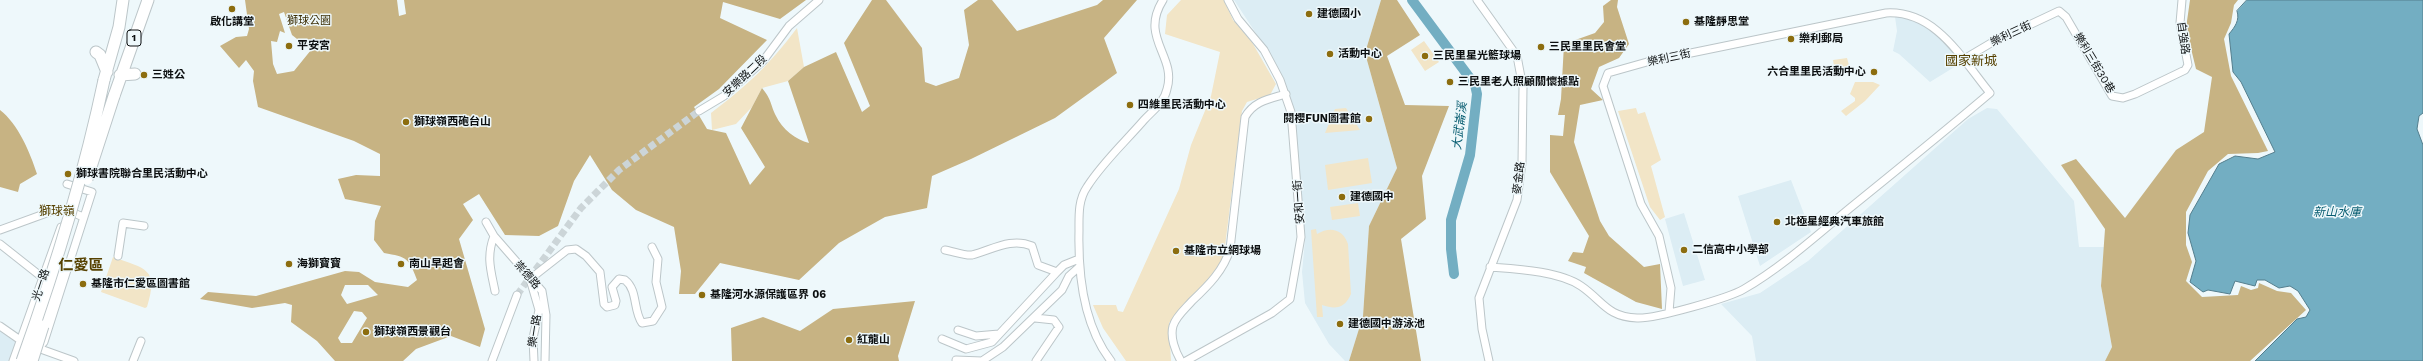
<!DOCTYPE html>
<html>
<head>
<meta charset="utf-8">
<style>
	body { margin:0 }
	canvas { display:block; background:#eef8fb }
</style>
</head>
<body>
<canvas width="2423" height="361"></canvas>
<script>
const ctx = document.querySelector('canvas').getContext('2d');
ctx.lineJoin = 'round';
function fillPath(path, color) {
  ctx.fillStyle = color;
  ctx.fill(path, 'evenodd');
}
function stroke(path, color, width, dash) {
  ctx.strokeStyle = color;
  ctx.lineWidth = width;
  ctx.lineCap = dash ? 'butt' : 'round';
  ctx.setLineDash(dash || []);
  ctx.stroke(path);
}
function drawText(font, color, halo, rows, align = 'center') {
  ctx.font = font + ' "Work Sans","Noto Sans TC",sans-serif';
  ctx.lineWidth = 3;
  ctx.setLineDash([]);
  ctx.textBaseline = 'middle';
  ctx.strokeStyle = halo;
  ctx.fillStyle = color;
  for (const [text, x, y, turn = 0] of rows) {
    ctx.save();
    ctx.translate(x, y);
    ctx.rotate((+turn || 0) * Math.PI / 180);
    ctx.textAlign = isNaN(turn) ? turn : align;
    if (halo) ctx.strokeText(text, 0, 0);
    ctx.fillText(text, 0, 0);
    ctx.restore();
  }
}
const built = new Path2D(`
	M 1234,0 L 1381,0 L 1365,53 L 1397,168 L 1369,226 L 1363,316 L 1349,361 L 1345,361 L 1329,344 L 1305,303 L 1302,272 L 1305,241 L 1296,130 L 1288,93 L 1265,47 Z
	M 1895,17 L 1916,20 L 1944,41 L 1957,54 L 1961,63 L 1930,82 L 1899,54 L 1893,51 L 1897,31 Z
	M 1987,108 L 1997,109 L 2074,201 L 2079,247 L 2104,247 L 2101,286 L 2112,347 L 2105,361 L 1756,361 L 1752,336 L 1721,304 L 1760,293 L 1808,261 L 1968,119 Z
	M 1791,180 L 1811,232 L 1760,266 L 1738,196 Z
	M 1684,213 L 1705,280 L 1683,286 L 1665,219 Z
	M 0,331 L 17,343 L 10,361 L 0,361 Z`);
const green = new Path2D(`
	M 1181,0 L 1224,0 L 1233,20 L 1249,37 L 1276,84 L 1270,95 L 1247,102 L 1242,111 L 1223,262 L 1169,323 L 1171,361 L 1126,361 L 1103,328 L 1093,305 L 1116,305 L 1118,311 L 1123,312 L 1179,189 L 1191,145 L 1211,96 L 1220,52 L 1165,34 L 1167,15 Z
	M 797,28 L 804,67 L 788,81 L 762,88 L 752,107 L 736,124 L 712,130 L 711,113 C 748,85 769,65 797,28 Z
	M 1424,41 L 1439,62 L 1425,71 L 1411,50 Z
	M 1847,58 L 1850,69 L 1835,72 L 1833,60 Z
	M 1855,82 L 1873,82 L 1880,85 L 1865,101 L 1846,116 L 1841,111 L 1855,101 L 1855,98 L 1850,94 Z
	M 1346,108 L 1360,130 L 1325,133 L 1335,109 Z
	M 1636,108 L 1638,114 L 1645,112 L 1661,160 L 1651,166 L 1665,217 L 1660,220 L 1650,207 L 1618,111 Z
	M 1368,158 L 1372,183 L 1328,190 L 1325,165 Z
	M 1358,203 L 1360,216 L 1332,220 L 1330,207 Z
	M 1316,229 L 1317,234 C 1330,226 1343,229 1348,244 L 1351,294 C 1345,308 1336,310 1322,305 L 1323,317 L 1317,317 L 1311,230 Z
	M 113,257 C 146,269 159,268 147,307 L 145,308 L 101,292 Z`);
const forest = new Path2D(`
	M 245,0 L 397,0 L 399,16 L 406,14 L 404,0 L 806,0 L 780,19 L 723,2 L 720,18 L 767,40 L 719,89 L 694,107 L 707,129 L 726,133 L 750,185 L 765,167 L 741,128 L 762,88 C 772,100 770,104 776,116 C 782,129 796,140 809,143 L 788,81 L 804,67 L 836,52 L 862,112 L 870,106 L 844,43 L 872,0 L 886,0 L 922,48 L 925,82 L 936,86 L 959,78 L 969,45 L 964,10 L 978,0 L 992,0 L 1017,31 L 1097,5 L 1103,0 L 1137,0 L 1104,38 L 1117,73 L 1055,118 L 971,159 L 932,176 L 927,208 L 885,217 L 839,243 L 799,280 L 720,263 L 695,294 L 679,294 L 681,271 L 674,227 L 636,210 L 612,190 L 590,155 L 574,181 L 558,226 L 539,236 L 505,235 L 479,194 L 463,204 L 473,220 L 459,239 L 485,329 L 480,347 L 451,336 L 416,349 L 403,361 L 335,361 L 317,341 L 291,322 L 292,305 L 285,303 L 252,308 L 200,299 L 208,292 L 256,296 L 345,271 L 359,272 L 375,282 L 408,287 L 417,280 C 409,258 407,257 384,253 L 374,240 L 375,221 L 381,206 L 345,199 L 338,179 L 356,175 L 380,176 L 380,154 L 354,141 L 258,107 L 253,81 L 254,71 L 246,60 L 239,68 L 220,46 L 236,37 L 247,36 L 249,29 ZM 284,12 L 292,35 L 311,50 L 294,71 L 277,74 L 273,64 L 271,41 L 277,42 L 280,31 L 285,33 L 279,14 ZM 345,285 L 368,285 L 378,295 L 347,304 L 341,295 ZM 354,311 L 362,312 L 367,318 L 352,343 L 341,343 L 338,338 Z
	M 1381,0 L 1397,0 L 1420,35 L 1387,56 L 1405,105 L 1449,106 L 1422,176 L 1426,219 L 1401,239 L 1421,361 L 1349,361 L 1363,316 L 1369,226 L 1397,168 L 1365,53 Z
	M 1611,0 L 1618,0 L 1617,7 L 1629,44 L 1619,58 L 1599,67 L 1591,89 L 1603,100 L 1580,105 L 1574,142 L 1600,221 L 1609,236 L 1644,267 L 1660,264 L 1662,309 L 1636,302 L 1584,273 L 1586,267 L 1568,261 L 1573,252 L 1583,253 L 1589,236 L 1550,172 L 1550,135 L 1563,136 L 1565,115 L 1558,115 L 1561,99 L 1564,44 L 1595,33 L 1604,22 L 1603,6 Z
	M 2190,0 L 2238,0 L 2234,5 L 2231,23 L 2224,39 L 2231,76 L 2268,151 L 2258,153 L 2228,154 L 2208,171 L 2186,212 L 2186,245 L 2192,262 L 2186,281 L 2202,297 L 2238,295 L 2241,286 L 2251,290 L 2258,288 L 2259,283 L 2277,291 L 2291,293 L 2306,310 L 2250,361 L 2105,361 L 2112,347 L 2101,286 L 2105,229 L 2061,165 L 2076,159 L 2125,218 L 2176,150 L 2204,132 L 2212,77 L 2196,69 L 2186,28 Z
	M 0,110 C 18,124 30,152 37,174 L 20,184 L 18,192 L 0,187 Z
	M 915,301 L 898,356 L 899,361 L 732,361 L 731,328 L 763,317 L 800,331 L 833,309 Z`);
const water = new Path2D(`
	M 2247,0 L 2423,0 L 2423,113 L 2419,116 L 2417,129 L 2423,145 L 2423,361 L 2255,361 L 2297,319 L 2306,317 L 2310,310 L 2298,291 L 2290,286 L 2279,288 L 2265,280 L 2257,280 L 2255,286 L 2235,281 L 2230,294 L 2208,290 L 2203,292 L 2190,282 L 2196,261 L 2188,233 L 2190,215 L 2219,164 L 2235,156 L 2258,159 L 2275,152 L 2241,82 L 2233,72 L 2229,34 C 2235,27 2240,20 2237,11 Z`);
const river = new Path2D(`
	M 1412,0 L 1475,85 L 1477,94 L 1470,155 L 1451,220 L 1451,249 L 1454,274`);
const minorTunnel = new Path2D(`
	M 517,295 L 581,208 L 619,170 L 699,111`);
const minor = new Path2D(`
	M 1477,0 L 1517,56 L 1523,88 L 1522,163 L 1517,200 L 1479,298 L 1482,329 L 1489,361
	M 1964,59 L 1991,43 L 2059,11 L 2066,17 L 2112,96 L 2123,98 L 2135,94 L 2185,70 L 2188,65 L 2180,23 L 2182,0
	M 699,111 L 724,96 L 763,61 L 789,26 L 819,0
	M 486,222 L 494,236 L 542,291 L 546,315 L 545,361
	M 0,230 L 55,210 L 67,210 L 83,217
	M 494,236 C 486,257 491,271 495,291
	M 0,244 L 43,278
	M 945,250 C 952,251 965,256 972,255 C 992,250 1011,237 1032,246 L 1038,265 L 1057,272
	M 118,256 L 123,223 L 144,226
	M 1490,267 C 1516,269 1559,271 1581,286 C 1603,301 1607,317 1637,318 C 1655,319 1729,298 1744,289 C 1782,267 1816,236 1850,208 C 1897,170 1944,132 1990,93 C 1962,59 1936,10 1886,13 L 1647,62 L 1608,73 L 1603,86 L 1641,204 L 1659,236 L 1671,288 L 1669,312
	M 1035,318 L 1054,320 L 1059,327 L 1036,361
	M 0,326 L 23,342
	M 958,330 L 976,336 L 999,334
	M 942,339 L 966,349 L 992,342 L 1057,272 L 1064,265 L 1079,259
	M 35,347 L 74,361
	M 38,349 L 44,342 L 92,192 L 67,184
	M 956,360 L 982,361 L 1003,347 L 1062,290 L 1069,276 L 1079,267
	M 13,361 L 61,227
	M 133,361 L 141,341
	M 492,361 L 517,295
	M 534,361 L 533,338 L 539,310 L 530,279 L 567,250 L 576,249 L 586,256 L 600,272 L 604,304 L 607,307 L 615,305 L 616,301 L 612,287 L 619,279 L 625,280 C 638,290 633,311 642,323 L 653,321 L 662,307 L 656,282 L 658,259 L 652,247
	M 1111,361 C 1084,326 1078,274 1079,231 C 1079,216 1078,200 1087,187 C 1102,163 1125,142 1144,120 C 1153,110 1164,103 1167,89 C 1177,56 1139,38 1163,0
	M 1181,361 C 1175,351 1170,337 1173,326 C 1176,316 1186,308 1192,301 C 1208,286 1224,270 1230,249 L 1245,117 C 1254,101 1269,99 1286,94
	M 1186,361 L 1272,313 L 1290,299 L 1301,237 L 1291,112 L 1280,80 L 1264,50 L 1238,19 L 1228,0`);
const highway = new Path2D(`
	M 96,52 L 100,55 L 107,72
	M 120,75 L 135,74
	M 104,80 L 119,27 L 123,0
	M 114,96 L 148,0
	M 43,326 L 59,271`);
const highwayBridge = new Path2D(`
	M 87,179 L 114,96
	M 22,361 C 55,269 84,175 104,80
	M 32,361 L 43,326`);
const markers = [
	[232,9,4,"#8c6d0f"],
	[1309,14,4,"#8c6d0f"],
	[1686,22,4,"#8c6d0f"],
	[1791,39,4,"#8c6d0f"],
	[289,46,4,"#8c6d0f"],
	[1541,47,4,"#8c6d0f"],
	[1330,54,4,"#8c6d0f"],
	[1425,56,4,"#8c6d0f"],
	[1874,72,4,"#8c6d0f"],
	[144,75,4,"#8c6d0f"],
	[1450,82,4,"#8c6d0f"],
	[1130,105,4,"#8c6d0f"],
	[1369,119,4,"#8c6d0f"],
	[406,122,4,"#8c6d0f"],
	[68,174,4,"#8c6d0f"],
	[1342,197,4,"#8c6d0f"],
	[1777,222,4,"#8c6d0f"],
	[1684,250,4,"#8c6d0f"],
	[1176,251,4,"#8c6d0f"],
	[289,264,4,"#8c6d0f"],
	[401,264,4,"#8c6d0f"],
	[83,284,4,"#8c6d0f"],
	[702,295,4,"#8c6d0f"],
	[1340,324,4,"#8c6d0f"],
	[366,332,4,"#8c6d0f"],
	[849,340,4,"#8c6d0f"]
];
const shields = [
	[134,38,14]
];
const shieldNames = [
	["1",134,38]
];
const poiNames = [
	["建德國小",1317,14],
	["啟化講堂",232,22,"center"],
	["基隆靜思堂",1694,22],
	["樂利郵局",1799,39],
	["平安宮",297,46],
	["三民里里民會堂",1549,47],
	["活動中心",1338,54],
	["三民里星光籃球場",1433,56],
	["六合里里民活動中心",1866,72,"right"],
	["三姓公",152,75],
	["三民里老人照顧關懷據點",1458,82],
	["四維里民活動中心",1138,105],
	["閱櫻FUN圖書館",1361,119,"right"],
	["獅球嶺西砲台山",414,122],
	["獅球書院聯合里民活動中心",76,174],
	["建德國中",1350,197],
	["北極星經典汽車旅館",1785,222],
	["二信高中小學部",1692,250],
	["基隆市立網球場",1184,251],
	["海獅寶寶",297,264],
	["南山早起會",409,264],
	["基隆市仁愛區圖書館",91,284],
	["基隆河水源保護區界 06",710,295],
	["建德國中游泳池",1348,324],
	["獅球嶺西景觀台",374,332],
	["紅龍山",857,340]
];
const parkNames = [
	["獅球公園",309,21]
];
const streetNames = [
	["樂利三街",2011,34,-25],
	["自強路",2183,38,82],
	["樂利三街",1669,58,-12],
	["樂利三街30巷",2094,63,59],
	["安樂路二段",745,76,-43],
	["麥金路",1519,178,-83],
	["安和一街",1299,202,-94],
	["崇德路",527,275,49],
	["光一路",41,285,-72],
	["樂一路",535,331,-81]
];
const waterNames = [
	["大武崙溪",1460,126,-83],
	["新山水庫",2337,212]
];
const neighbourhoodNames = [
	["獅球嶺",57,211]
];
const quarterNames = [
	["國家新城",1971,61]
];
const districtNames = [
	["仁愛區",81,266]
];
fillPath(built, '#dcedf4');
fillPath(green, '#f2e5c7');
fillPath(forest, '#c7b383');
fillPath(water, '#73aec2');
stroke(water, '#547e8d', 1);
stroke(river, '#73aec2', 10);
stroke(minorTunnel, '#ccd5d8', 7, [7, 3.5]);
stroke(minor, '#bcc6c9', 9);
stroke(highway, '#bcc6c9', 13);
stroke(minor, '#fff', 7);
stroke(highway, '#fff', 11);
stroke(highwayBridge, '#bcc6c9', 13, []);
stroke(highwayBridge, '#fff', 11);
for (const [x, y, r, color] of markers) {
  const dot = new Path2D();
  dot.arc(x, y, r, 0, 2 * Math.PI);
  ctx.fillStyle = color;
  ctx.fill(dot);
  stroke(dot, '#eef8fb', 1.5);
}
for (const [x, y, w] of shields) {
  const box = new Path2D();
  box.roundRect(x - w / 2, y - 8, w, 16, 3);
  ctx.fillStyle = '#eef8fb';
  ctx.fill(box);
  stroke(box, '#0c0f10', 1);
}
drawText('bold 10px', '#0c0f10', null, shieldNames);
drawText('bold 11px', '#0c0f10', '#eef8fb', poiNames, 'left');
drawText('11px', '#3d2f06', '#eef8fb', parkNames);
drawText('11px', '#0c0f10', '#eef8fb', streetNames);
drawText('italic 12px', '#085d71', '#eef8fb', waterNames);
drawText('12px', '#564100', '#eef8fb', neighbourhoodNames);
drawText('13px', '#564100', '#eef8fb', quarterNames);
drawText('bold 15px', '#564100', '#eef8fb', districtNames);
</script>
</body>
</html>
